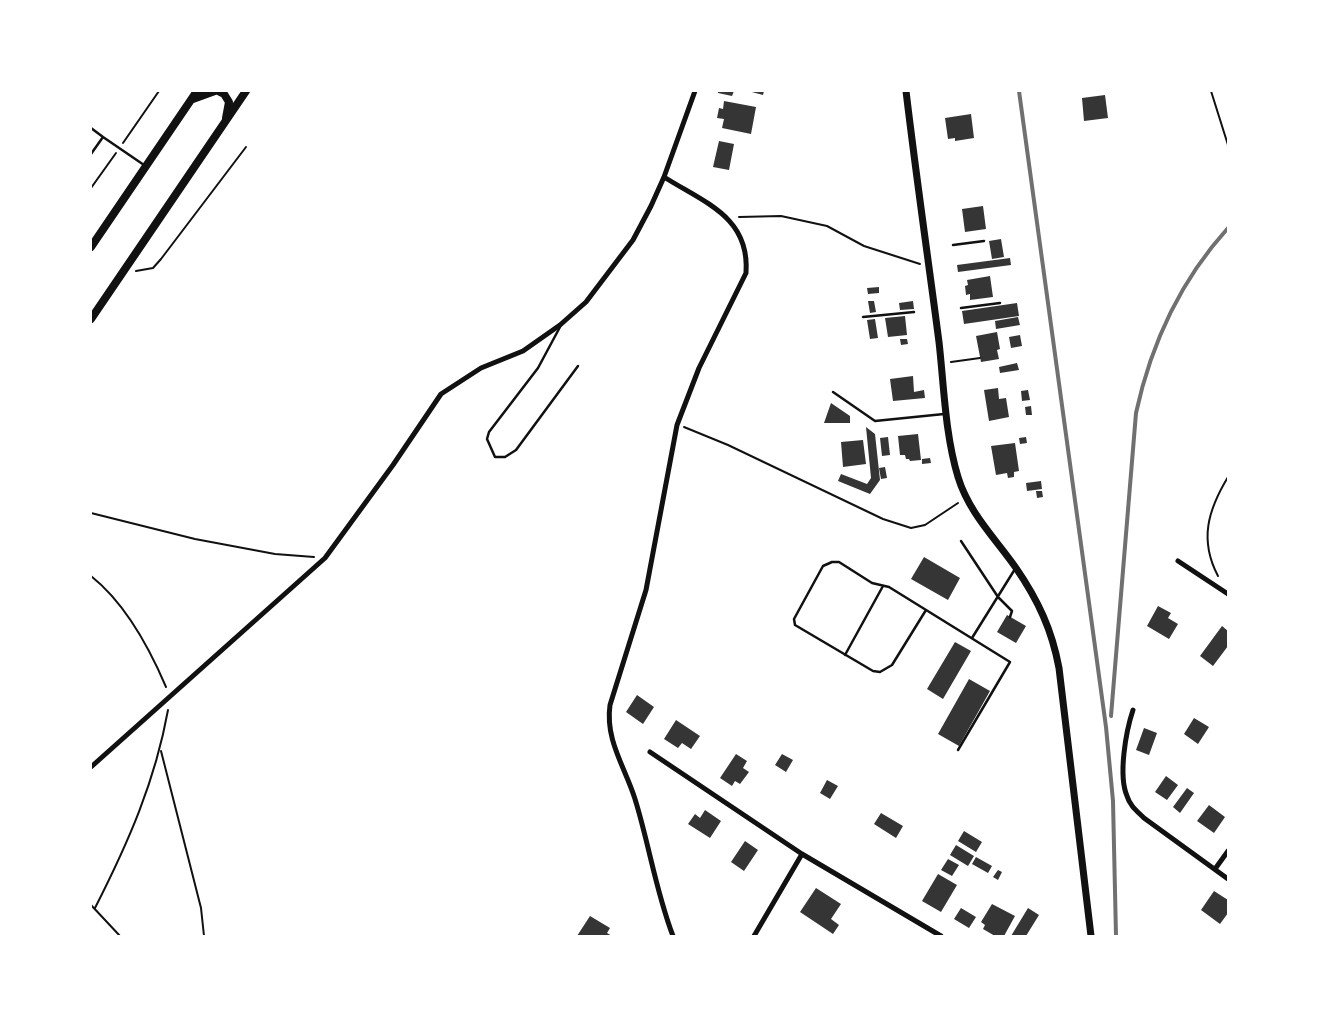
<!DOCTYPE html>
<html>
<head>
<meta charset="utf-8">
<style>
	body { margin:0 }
	#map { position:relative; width:1319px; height:1027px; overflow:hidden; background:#fff; font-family:"Nunito Sans",sans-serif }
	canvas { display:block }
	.frame { position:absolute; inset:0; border:92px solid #fff; pointer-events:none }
</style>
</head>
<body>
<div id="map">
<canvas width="1319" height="1027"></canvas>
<div class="frame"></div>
</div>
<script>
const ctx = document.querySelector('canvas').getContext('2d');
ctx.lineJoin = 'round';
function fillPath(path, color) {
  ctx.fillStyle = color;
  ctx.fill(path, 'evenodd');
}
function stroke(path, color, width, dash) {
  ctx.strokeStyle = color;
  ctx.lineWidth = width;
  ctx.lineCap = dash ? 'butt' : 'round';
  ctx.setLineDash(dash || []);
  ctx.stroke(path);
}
const building = new Path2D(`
	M 718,91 L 734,91 L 732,96 L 718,93 Z
	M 748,91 L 764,91 L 763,95 Z
	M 1105,95 L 1108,118 L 1084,121 L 1082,98 Z
	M 724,101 L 756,107 L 751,134 L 722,128 L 724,119 L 717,118 L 719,108 L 723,109 Z
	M 971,114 L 974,138 L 955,141 L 955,138 L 948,139 L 945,118 Z
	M 719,141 L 734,144 L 729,170 L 713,167 Z
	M 983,206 L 986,229 L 965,232 L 962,209 Z
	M 1001,239 L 1004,257 L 992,259 L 989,241 Z
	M 1010,258 L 1011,265 L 958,272 L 957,265 Z
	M 990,276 L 993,297 L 970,300 L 970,294 L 966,295 L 965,286 L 968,285 L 967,280 Z
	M 879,287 L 879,293 L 868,294 L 867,288 Z
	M 868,301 L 874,301 L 876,312 L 870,313 Z
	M 913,301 L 914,309 L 900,310 L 899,303 Z
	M 1017,303 L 1019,316 L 964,324 L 962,311 Z
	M 905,316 L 907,335 L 888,337 L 885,318 Z
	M 1018,317 L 1020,325 L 996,329 L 995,321 Z
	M 875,319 L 878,338 L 870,339 L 867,320 Z
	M 997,332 L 1000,349 L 997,350 L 999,359 L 981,362 L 976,336 Z
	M 1020,335 L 1022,346 L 1011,348 L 1009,337 Z
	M 900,339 L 907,339 L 908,344 L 901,345 Z
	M 1017,363 L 1019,370 L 1000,373 L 999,367 Z
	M 913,376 L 914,392 L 924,390 L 925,398 L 893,401 L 890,379 Z
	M 998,388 L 999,399 L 1006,398 L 1009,417 L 989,421 L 984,390 Z
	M 1028,390 L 1030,400 L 1022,401 L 1021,391 Z
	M 831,403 L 850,416 L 850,423 L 824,423 Z
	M 1031,406 L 1032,415 L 1026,415 L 1025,407 Z
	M 866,427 L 875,434 L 880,480 L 870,494 L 838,481 L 841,474 L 867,484 L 871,478 Z
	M 918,434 L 921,460 L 910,461 L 909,459 L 906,459 L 905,455 L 900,455 L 898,436 Z
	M 888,437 L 890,455 L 882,456 L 880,438 Z
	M 1026,437 L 1027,443 L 1020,444 L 1019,438 Z
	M 863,440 L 866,464 L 843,467 L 841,442 Z
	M 1015,443 L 1019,471 L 1014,472 L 1014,477 L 1008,478 L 1007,473 L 996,475 L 991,446 Z
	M 930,458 L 931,463 L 922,464 L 922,459 Z
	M 885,467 L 887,478 L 881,479 L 879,468 Z
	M 1041,481 L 1042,489 L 1027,491 L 1026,483 Z
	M 1036,491 L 1042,491 L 1043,497 L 1037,498 Z
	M 924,557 L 960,578 L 948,600 L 911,579 Z
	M 1158,606 L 1171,613 L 1168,618 L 1178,624 L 1169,639 L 1147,626 Z
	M 1007,615 L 1026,626 L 1016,643 L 997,632 Z
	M 1222,626 L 1228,631 L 1228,646 L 1213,666 L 1200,656 Z
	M 955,642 L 971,651 L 943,699 L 927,689 Z
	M 969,679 L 990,691 L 959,746 L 938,734 Z
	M 637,695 L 654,707 L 643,724 L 626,712 Z
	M 1194,718 L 1209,727 L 1198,744 L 1184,734 Z
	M 676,720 L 700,736 L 691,749 L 682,743 L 678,748 L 664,739 Z
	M 1144,728 L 1157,733 L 1149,755 L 1136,750 Z
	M 736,754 L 747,761 L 743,768 L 749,772 L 740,784 L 735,781 L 732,786 L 720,778 Z
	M 782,754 L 793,760 L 786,772 L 775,765 Z
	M 1166,776 L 1178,785 L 1167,800 L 1155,792 Z
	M 827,780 L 838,786 L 830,799 L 820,793 Z
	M 1187,788 L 1194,793 L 1180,813 L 1173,807 Z
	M 1209,805 L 1225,817 L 1214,833 L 1197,821 Z
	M 705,810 L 721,821 L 710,838 L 688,824 L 695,814 L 700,818 Z
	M 881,813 L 903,826 L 896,838 L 874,824 Z
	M 964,831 L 982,842 L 976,852 L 958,841 Z
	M 745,841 L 758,850 L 744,871 L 731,862 Z
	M 956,845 L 974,856 L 968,866 L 950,855 Z
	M 976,857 L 992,866 L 988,873 L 972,864 Z
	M 948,859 L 959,865 L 952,876 L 941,870 Z
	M 998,870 L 1002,872 L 998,880 L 993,877 Z
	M 938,874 L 957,885 L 941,912 L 922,901 Z
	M 816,888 L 841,904 L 831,919 L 839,925 L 833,934 L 800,912 Z
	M 1214,891 L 1228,900 L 1228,913 L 1220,924 L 1201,910 Z
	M 992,904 L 1015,916 L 1004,936 L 995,936 L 983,929 L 985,925 L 981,922 Z
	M 961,908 L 976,917 L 969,928 L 954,919 Z
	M 1028,908 L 1039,915 L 1026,936 L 1011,936 Z
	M 590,916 L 610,928 L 607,933 L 612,936 L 577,936 Z`);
const path = new Path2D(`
	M 1211,91 L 1228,145
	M 123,143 L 159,91
	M 91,188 L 116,153
	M 739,217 L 781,216 L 827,226 L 864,246 L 920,264
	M 136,271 L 153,268 L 161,259 L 246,147
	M 951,362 L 980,358
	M 684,427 L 728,445 L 883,519 L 911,528 L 925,525 L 958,503
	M 91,513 L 195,539 L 275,554 L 314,557
	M 91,576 C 125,603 149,647 166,687
	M 1218,576 C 1199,540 1208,510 1228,477
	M 161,751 L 201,908 L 204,936
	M 91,905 L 120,936
	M 95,908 C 128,843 155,782 168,710`);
const service = new Path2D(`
	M 91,128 L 103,137
	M 91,154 L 103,137 L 144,165
	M 953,245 L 984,241
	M 961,308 L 1000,303
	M 863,317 L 914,312
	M 560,327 L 538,368 L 489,432 L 487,439 L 495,457 L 505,457 L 516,450 L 578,366
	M 833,392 L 875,421 L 944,414
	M 961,541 L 998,597 L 1012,611 L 1010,617
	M 926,610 L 892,665 L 880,672 L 873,671 L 795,625 L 794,619 L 823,566 L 832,562 L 839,562 L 872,583 L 889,587 L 1010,662 L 958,750
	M 972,638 L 1015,569
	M 845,655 L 883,586`);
const minor = new Path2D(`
	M 664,177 C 705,203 750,217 746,273 L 699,368 L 677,425 L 646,590 L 610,705 C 605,740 625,767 635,799 C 649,844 656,892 673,936
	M 1178,561 L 1228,594
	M 1133,710 C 1126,731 1118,775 1127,796 C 1130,806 1137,811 1144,818 L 1228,879
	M 650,752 L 802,854 L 941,936
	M 91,767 L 325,558 L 393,465 L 441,394 L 481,368 L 523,351 L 560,325 L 586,302 L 633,240 L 651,206 L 664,177 L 695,91
	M 1215,869 L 1228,851
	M 754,936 L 802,854`);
const tertiary = new Path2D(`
	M 906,91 C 916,175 928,258 939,342 C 944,386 945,434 958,477 C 969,513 995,538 1016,568 C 1038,600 1052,630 1059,668 L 1091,936`);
const secondary = new Path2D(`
	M 218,91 L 224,94 L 229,102 L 226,118
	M 193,99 L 215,91
	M 91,247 L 197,91
	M 91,319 L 246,91`);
const rail = new Path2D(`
	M 1019,91 L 1106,727 L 1113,801 L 1116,936
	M 1111,716 L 1136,413 C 1151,344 1180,281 1228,228`);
fillPath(building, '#353535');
stroke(path, '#111', 2);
stroke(service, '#111', 2.5);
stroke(minor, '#111', 5);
stroke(tertiary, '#111', 7);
stroke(secondary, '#111', 8);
stroke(rail, '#707070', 4);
</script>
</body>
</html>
